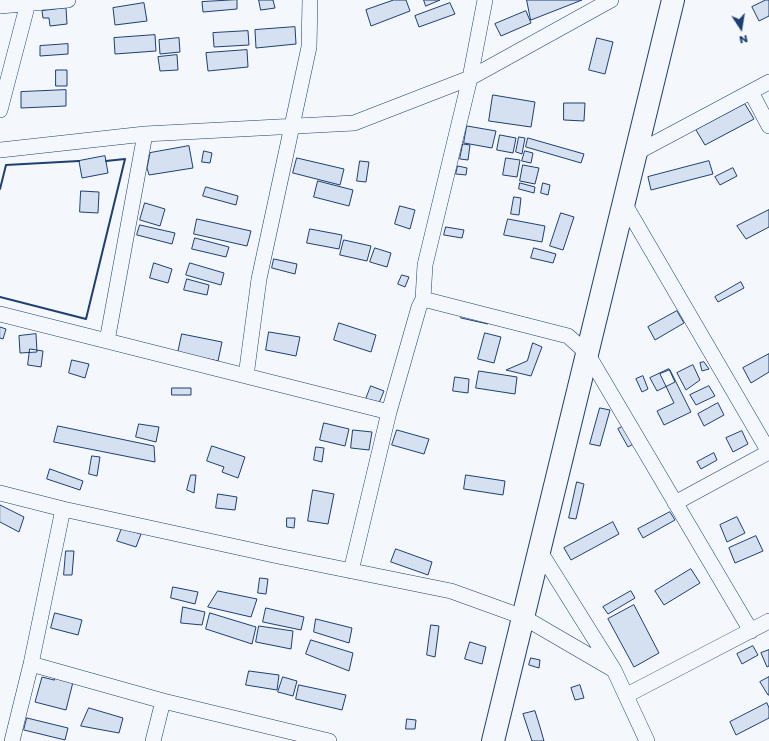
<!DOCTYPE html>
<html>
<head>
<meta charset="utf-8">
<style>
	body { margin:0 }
	#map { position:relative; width:769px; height:741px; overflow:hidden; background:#f4f7fb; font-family:Poppins,sans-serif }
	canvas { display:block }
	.north { position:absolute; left:721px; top:8px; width:40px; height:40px; -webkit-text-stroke:3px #f4f7fb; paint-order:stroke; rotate:168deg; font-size:11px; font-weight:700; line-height:16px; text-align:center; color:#1d3f73 }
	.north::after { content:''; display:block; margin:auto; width:14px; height:18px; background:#1d3f73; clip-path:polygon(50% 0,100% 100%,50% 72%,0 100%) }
</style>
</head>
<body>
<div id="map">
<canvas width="769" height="741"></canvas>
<div class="north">N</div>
</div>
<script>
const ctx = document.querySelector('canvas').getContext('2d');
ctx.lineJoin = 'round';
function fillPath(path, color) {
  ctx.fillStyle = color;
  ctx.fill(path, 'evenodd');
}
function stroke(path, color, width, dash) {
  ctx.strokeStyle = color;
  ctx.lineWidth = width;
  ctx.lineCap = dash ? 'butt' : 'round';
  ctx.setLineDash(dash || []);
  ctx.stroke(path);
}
const building = new Path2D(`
	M 237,0 L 237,9 L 203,12 L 202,2 Z
	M 259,0 L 273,0 L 275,8 L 261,10 Z
	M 394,0 L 406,0 L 410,11 L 371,26 L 366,10 Z
	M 424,0 L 440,0 L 426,6 Z
	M 527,0 L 582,0 L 531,20 Z
	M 766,0 L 769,0 L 769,16 L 759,21 L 752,7 Z
	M 144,3 L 147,21 L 115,25 L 113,8 Z
	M 450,3 L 455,14 L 419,27 L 415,16 Z
	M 66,8 L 67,24 L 50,26 L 49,18 L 43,18 L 42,11 Z
	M 526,11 L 531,23 L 501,36 L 495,24 Z
	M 295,27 L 296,44 L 256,48 L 255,30 Z
	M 248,31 L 249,45 L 214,47 L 213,33 Z
	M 155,35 L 156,51 L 115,54 L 114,38 Z
	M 179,38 L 180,52 L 160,54 L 159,40 Z
	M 597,38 L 613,42 L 605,74 L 589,70 Z
	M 68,44 L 68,54 L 40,56 L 40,46 Z
	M 247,50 L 248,67 L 208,71 L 206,53 Z
	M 177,55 L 178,70 L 160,71 L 158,57 Z
	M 56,70 L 67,70 L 67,86 L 56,86 Z
	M 66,90 L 66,106 L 21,108 L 21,92 Z
	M 493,95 L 535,102 L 531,127 L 489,121 Z
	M 564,103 L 585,103 L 584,121 L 564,120 Z
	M 745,104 L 754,119 L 705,145 L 696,130 Z
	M 467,126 L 496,131 L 492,148 L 464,143 Z
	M 500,135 L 516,138 L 513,153 L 497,150 Z
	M 519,137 L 525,138 L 522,154 L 516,152 Z
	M 528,138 L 584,154 L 581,163 L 526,147 Z
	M 463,144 L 470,145 L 468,160 L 460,159 Z
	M 189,146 L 193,168 L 149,175 L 147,168 L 150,153 Z
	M 204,151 L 212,153 L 210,163 L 202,162 Z
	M 525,151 L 533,153 L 531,163 L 522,161 Z
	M 105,156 L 108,173 L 82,178 L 79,161 Z
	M 297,158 L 344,169 L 340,185 L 293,173 Z
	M 506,158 L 520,160 L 517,177 L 503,175 Z
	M 360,161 L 369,162 L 366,182 L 357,181 Z
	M 709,161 L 713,174 L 651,190 L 648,177 Z
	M 523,165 L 539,168 L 535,184 L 520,181 Z
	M 458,166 L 467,168 L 466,175 L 456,174 Z
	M 733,168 L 737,176 L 720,185 L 715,177 Z
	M 318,181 L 353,190 L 349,206 L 314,197 Z
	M 520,183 L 535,187 L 534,193 L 519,189 Z
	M 543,183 L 550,185 L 548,195 L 541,193 Z
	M 206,187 L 238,196 L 236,205 L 203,196 Z
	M 81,191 L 99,192 L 98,213 L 80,212 Z
	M 514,197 L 521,198 L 519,215 L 511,214 Z
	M 145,203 L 165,209 L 160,226 L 140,220 Z
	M 400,206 L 415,210 L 410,229 L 395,224 Z
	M 769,210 L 769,227 L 746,239 L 737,226 Z
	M 561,213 L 574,217 L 563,250 L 550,246 Z
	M 197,219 L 251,231 L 247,246 L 194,234 Z
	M 508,219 L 545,226 L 542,242 L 504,235 Z
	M 140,225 L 175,233 L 172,244 L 137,235 Z
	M 446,227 L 464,230 L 462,238 L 444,235 Z
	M 310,229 L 342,235 L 339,249 L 307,243 Z
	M 195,238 L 229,247 L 226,257 L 192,249 Z
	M 344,240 L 371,246 L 367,261 L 340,255 Z
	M 375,248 L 391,253 L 387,267 L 370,262 Z
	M 534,248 L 556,254 L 553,263 L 531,258 Z
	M 274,259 L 297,264 L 295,274 L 272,268 Z
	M 154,263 L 172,269 L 168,283 L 150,278 Z
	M 190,263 L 224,273 L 221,285 L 186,275 Z
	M 402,275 L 409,277 L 405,287 L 398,284 Z
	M 187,279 L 209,285 L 207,295 L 184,290 Z
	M 741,282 L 744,288 L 718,302 L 715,297 Z
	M 463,311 L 490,318 L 488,324 L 461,318 Z
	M 677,311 L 684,323 L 655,340 L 648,327 Z
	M 339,323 L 376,335 L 371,352 L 334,340 Z
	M 0,327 L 6,329 L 3,339 L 0,338 Z
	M 269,332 L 300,337 L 296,356 L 266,350 Z
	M 485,333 L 501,337 L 494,363 L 478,359 Z
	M 36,334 L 37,352 L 20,353 L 19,336 Z
	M 182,334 L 222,342 L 218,361 L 178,353 Z
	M 533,343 L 542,347 L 531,376 L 506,370 L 527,361 Z
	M 30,349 L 43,351 L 41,367 L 28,365 Z
	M 769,354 L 769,372 L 751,383 L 743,368 Z
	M 72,360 L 89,364 L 85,378 L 69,373 Z
	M 704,362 L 709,369 L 702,371 L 700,363 Z
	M 693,365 L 700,380 L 686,390 L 677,373 Z
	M 669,369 L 675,382 L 657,391 L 650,378 Z
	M 670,370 L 691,412 L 664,425 L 657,411 L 674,403 L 660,374 Z
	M 479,371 L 517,377 L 515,394 L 476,388 Z
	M 643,376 L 648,389 L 642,392 L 636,379 Z
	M 455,377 L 469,379 L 468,393 L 453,391 Z
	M 371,386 L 384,391 L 379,403 L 366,399 Z
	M 709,386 L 715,396 L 696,405 L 690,395 Z
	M 172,388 L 191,388 L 191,395 L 172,395 Z
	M 718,403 L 724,415 L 704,426 L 698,414 Z
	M 600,408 L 610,410 L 600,446 L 590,444 Z
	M 324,423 L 349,429 L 345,446 L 320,440 Z
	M 139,424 L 159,427 L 156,442 L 136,437 Z
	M 626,425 L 635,443 L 628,447 L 618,429 Z
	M 58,426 L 154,446 L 155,462 L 54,442 Z
	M 353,430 L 372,432 L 369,450 L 351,448 Z
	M 397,430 L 429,439 L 424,454 L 392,445 Z
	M 742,431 L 748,444 L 733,452 L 726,438 Z
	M 212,446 L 245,457 L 238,478 L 222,472 L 224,467 L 207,461 Z
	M 316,447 L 324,448 L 322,462 L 314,460 Z
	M 714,453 L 717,460 L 701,469 L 697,462 Z
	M 92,456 L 100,457 L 97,476 L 89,474 Z
	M 50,469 L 83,481 L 80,490 L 47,479 Z
	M 191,475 L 196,475 L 194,493 L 187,490 Z
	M 466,475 L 505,481 L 503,495 L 464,489 Z
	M 577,482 L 584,484 L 576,519 L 569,518 Z
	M 313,490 L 334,494 L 328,524 L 308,521 Z
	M 218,494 L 237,497 L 235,510 L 216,508 Z
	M 0,505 L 24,517 L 19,532 L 0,522 Z
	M 670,512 L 675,520 L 643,538 L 638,529 Z
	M 737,517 L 745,533 L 727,542 L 720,525 Z
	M 287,518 L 295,518 L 294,528 L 287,527 Z
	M 613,522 L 619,534 L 571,560 L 564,548 Z
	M 122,528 L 141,534 L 136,547 L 117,541 Z
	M 756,536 L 763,551 L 735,563 L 729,548 Z
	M 396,549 L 432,562 L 428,575 L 391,562 Z
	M 66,551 L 74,551 L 72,575 L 64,575 Z
	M 691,569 L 700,583 L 664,605 L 655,591 Z
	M 260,578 L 268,579 L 266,594 L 258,593 Z
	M 173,587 L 198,592 L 195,604 L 171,598 Z
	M 218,591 L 257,599 L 251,617 L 208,607 Z
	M 631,591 L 635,598 L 608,614 L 603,607 Z
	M 634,605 L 659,653 L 634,667 L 608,619 Z
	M 183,607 L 205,612 L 202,625 L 181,623 Z
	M 266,608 L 304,617 L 301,630 L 263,622 Z
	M 55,613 L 82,620 L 78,635 L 51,628 Z
	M 210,613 L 256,627 L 252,644 L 206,629 Z
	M 316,619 L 352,628 L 349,643 L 314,632 Z
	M 431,625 L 439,626 L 435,657 L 427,655 Z
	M 259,626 L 293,631 L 291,649 L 256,642 Z
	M 311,640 L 353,653 L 349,671 L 306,654 Z
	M 470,642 L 486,647 L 482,664 L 465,659 Z
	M 753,646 L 758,655 L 742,664 L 737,654 Z
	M 769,650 L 769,666 L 767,667 L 761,653 Z
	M 531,658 L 540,660 L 539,668 L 529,665 Z
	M 249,671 L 279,675 L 277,690 L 246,685 Z
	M 56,673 L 74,678 L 66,710 L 35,702 L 42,677 L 54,680 Z
	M 283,677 L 297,681 L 293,696 L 278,692 Z
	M 769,677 L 769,695 L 768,695 L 760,682 Z
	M 299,685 L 346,695 L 342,710 L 296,699 Z
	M 580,685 L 584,698 L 575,700 L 571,688 Z
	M 767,703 L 769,708 L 769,718 L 736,735 L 730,722 Z
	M 89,708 L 123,718 L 119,733 L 81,726 Z
	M 535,711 L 540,727 L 544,741 L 532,741 L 523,714 Z
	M 27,718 L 68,728 L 65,740 L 24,730 Z
	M 407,719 L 416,720 L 415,729 L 406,729 Z`);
const street = new Path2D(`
	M 0,6 L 68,0
	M 751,92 L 769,126
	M 0,110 L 28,3
	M 0,150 L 145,134 L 354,123 L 470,78 L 611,0
	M 636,153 L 769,82
	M 624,203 L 769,452
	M 423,299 L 568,336 L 587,353 L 751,631
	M 0,314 L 389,412
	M 107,341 L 145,134
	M 246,376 L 259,279 L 309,47 L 310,0
	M 0,493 L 63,509 L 278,556 L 451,591 L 523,617 L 614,670
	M 675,503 L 769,452
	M 539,550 L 614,670 L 647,741
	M 351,571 L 389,412 L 419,307 L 423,299 L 425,265 L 470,78 L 485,0
	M 31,664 L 163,701 L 329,741
	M 627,695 L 769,621
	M 12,741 L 31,664 L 63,509
	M 153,741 L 163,701`);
const secondary = new Path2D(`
	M 493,741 L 673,0`);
const wall = new Path2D(`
	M 0,189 L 6,165 L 79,161
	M 0,297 L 86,319 L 125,159 L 106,161`);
fillPath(building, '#d5e0f0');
stroke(building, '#1d3f73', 1);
stroke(street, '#1d3f73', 16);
stroke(secondary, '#1d3f73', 24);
stroke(street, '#f4f7fb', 15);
stroke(secondary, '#f4f7fb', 22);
stroke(wall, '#1d3f73', 2);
</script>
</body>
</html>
